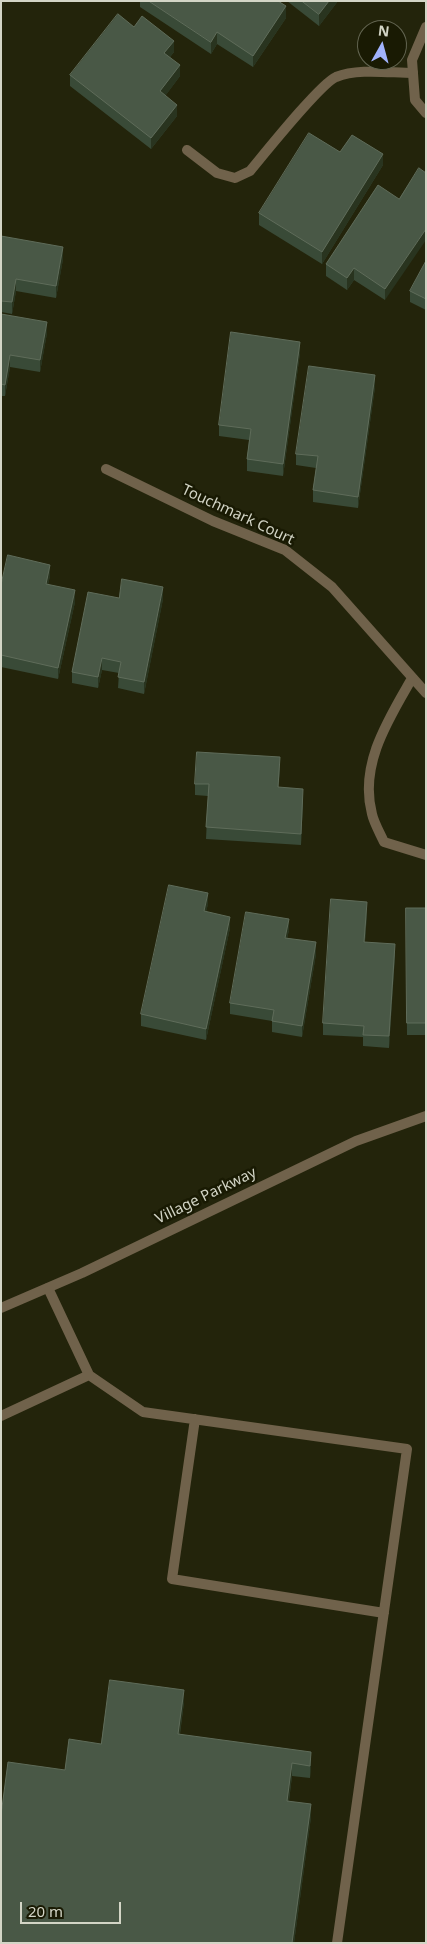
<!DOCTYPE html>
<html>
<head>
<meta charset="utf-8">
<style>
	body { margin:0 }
	#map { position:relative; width:427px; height:1944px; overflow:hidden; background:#23240b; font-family:"Noto Sans",sans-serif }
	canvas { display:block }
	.frame { position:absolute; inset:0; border:2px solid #d3d5c6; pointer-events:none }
	.north { position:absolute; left:357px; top:20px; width:50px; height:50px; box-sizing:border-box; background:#191a03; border:1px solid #636551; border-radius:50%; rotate:7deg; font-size:14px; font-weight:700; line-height:20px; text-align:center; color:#d3d5c6 }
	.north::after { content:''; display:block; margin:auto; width:18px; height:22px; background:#a1b3fd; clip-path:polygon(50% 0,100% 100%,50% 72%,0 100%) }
	.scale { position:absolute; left:20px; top:1902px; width:101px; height:22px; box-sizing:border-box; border:2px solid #d3d5c6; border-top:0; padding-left:6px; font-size:15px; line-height:18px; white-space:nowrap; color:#d3d5c6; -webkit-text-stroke:4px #191a03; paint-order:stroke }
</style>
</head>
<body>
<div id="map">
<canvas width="427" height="1944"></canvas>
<div class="frame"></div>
<div class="north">N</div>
<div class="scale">20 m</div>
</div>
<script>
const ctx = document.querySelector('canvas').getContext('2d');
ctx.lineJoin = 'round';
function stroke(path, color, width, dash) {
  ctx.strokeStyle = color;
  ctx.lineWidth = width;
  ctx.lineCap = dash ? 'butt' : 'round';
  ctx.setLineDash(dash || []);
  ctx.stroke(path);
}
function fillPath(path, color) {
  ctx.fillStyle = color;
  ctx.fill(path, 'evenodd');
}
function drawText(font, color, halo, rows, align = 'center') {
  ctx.font = font + ' "Noto Sans",sans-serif';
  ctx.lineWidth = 5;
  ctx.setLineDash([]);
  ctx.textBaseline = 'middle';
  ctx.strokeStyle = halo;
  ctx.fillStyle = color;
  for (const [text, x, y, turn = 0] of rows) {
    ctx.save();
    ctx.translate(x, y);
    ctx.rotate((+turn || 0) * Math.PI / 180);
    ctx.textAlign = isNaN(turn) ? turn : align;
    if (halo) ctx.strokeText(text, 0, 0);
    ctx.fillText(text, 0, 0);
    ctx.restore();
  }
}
const lane = new Path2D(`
	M 187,150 L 217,173 L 235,178 L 250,171 C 265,153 320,84 336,77 C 358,68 390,73 413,73
	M 89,1375 L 143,1412 L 407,1449 L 337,1943
	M 1,1416 L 89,1375 L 48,1288
	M 195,1419 L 172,1579 L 384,1613`);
const street = new Path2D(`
	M 426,27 L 412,60 L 415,100 L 426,113
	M 106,469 L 213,521 L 285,550 L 332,587 L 426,693
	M 411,680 C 388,720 359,765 372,814 C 374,823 380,833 384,842 L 426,855
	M 1,1308 L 82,1273 L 356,1141 L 426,1116`);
const wall = new Path2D(`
	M 140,1 L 278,1 L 286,18 L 253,67 L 217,44 L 211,54 L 140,7 Z
	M 287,1 L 338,1 L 319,26 Z
	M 134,27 L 174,52 L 170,57 L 180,76 L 165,96 L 177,116 L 151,149 L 70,86 L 70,75 Z
	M 340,152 L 383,165 L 322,264 L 259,225 L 259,213 Z
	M 399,199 L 385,300 L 354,280 L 347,290 L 326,276 L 326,264 Z
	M 1,236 L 63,259 L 56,298 L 16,291 L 12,314 L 1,312 Z
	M 426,261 L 426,310 L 410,302 L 410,291 Z
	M 1,314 L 47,333 L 40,372 L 10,367 L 5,396 L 1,396 Z
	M 300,353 L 283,476 L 247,471 L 247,459 L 249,440 L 219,436 L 219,425 Z
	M 375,387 L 358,508 L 313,502 L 313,490 L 316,468 L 296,465 L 296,454 Z
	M 50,576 L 48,584 L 75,602 L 58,679 L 1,667 L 1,585 Z
	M 119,598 L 163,599 L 144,694 L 118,688 L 119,673 L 102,670 L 98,688 L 72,683 L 72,672 Z
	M 280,769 L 278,787 L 303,800 L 301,845 L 206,839 L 208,796 L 195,795 L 195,784 Z
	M 208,904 L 206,911 L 230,928 L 206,1040 L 141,1026 L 141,1014 Z
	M 406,908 L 426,908 L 426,1035 L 407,1035 Z
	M 367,913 L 365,942 L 395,955 L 389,1048 L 363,1046 L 363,1037 L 323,1035 L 323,1023 Z
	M 289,930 L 287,938 L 316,954 L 302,1037 L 272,1032 L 272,1021 L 230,1014 L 230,1003 Z
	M 184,1702 L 180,1734 L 311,1765 L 310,1778 L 292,1776 L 289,1801 L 311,1817 L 294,1943 L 1,1943 L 65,1770 L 101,1744 Z`);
const shadedWall = new Path2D(`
	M 329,1 L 338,1 L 319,26 L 319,14 Z
	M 286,6 L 286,18 L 253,67 L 253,56 Z
	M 217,32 L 217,44 L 211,54 L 211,42 Z
	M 174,41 L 174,52 L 164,64 L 164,53 Z
	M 180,65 L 180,76 L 160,103 L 160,91 Z
	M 177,105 L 177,116 L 151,149 L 151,138 Z
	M 383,154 L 383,165 L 322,264 L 322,252 Z
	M 426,229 L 426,240 L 385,300 L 385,289 Z
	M 63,247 L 63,259 L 56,298 L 56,286 Z
	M 354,268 L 354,280 L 347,290 L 347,278 Z
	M 16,279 L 16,291 L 12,314 L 12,302 Z
	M 47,322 L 47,333 L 40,372 L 40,360 Z
	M 300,342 L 300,353 L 283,476 L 283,464 Z
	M 10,355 L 10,367 L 5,396 L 5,385 Z
	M 375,375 L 375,387 L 358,508 L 358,497 Z
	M 50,565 L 50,576 L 46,595 L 46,584 Z
	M 163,587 L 163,599 L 144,694 L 144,682 Z
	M 75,590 L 75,602 L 58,679 L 58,668 Z
	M 102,658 L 102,670 L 98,688 L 98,677 Z
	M 280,757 L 280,769 L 278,798 L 278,787 Z
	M 303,789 L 303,800 L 301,845 L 301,834 Z
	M 208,893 L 208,904 L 204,922 L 204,911 Z
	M 367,902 L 367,913 L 364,953 L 364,942 Z
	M 230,917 L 230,928 L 206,1040 L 206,1029 Z
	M 289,919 L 289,930 L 285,949 L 285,938 Z
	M 316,942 L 316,954 L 302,1037 L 302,1026 Z
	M 395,944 L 395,955 L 389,1048 L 389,1036 Z
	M 184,1690 L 184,1702 L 178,1746 L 178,1734 Z
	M 311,1752 L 311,1765 L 310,1778 L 310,1766 Z
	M 292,1763 L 292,1776 L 287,1814 L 287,1801 Z
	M 311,1804 L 311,1817 L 294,1943 L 292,1943 Z`);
const building = new Path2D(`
	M 149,1 L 278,1 L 286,6 L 253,56 L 217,32 L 211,42 Z
	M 302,1 L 329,1 L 319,14 Z
	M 118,14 L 134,27 L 142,16 L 174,41 L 164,53 L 180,65 L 160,91 L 177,105 L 151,138 L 70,75 Z
	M 309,133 L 340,152 L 352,135 L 383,154 L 322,252 L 259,213 Z
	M 419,168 L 426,173 L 426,229 L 385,289 L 354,268 L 347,278 L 326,264 L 378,185 L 399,199 Z
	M 1,236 L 63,247 L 56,286 L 16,279 L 12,302 L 1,301 Z
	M 426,261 L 426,299 L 410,291 Z
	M 1,314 L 47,322 L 40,360 L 10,355 L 5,385 L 1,384 Z
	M 231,332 L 300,342 L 283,464 L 247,459 L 251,429 L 219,425 Z
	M 309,366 L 375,375 L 358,497 L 313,490 L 318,456 L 296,454 Z
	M 8,555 L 50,565 L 46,584 L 75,590 L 58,668 L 1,655 L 1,585 Z
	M 122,579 L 163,587 L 144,682 L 118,677 L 121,662 L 102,658 L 98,677 L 72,672 L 88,592 L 119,598 Z
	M 197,752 L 280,757 L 278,787 L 303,789 L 301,834 L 206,827 L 209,784 L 195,784 Z
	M 169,885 L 208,893 L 204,911 L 230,917 L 206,1029 L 141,1014 Z
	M 331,899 L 367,902 L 364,942 L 395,944 L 389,1036 L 363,1035 L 364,1026 L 323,1023 Z
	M 406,908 L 426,908 L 426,1023 L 407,1023 Z
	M 246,912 L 289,919 L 285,938 L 316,942 L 302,1026 L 272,1021 L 274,1010 L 230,1003 Z
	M 110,1680 L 184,1690 L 178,1734 L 311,1752 L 310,1766 L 292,1763 L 287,1801 L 311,1804 L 292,1943 L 1,1943 L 1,1815 L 8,1762 L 65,1770 L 69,1739 L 101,1744 Z`);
const streetNames = [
	["Touchmark Court",238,515,25],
	["Village Parkway",206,1196,-26]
];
stroke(lane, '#70624b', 10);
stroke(street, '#70624b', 10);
fillPath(wall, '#394a37');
fillPath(shadedWall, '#29341f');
fillPath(building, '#495846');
stroke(building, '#5f6c5a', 1);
drawText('15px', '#d3d5c6', '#191a03', streetNames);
</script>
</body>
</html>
